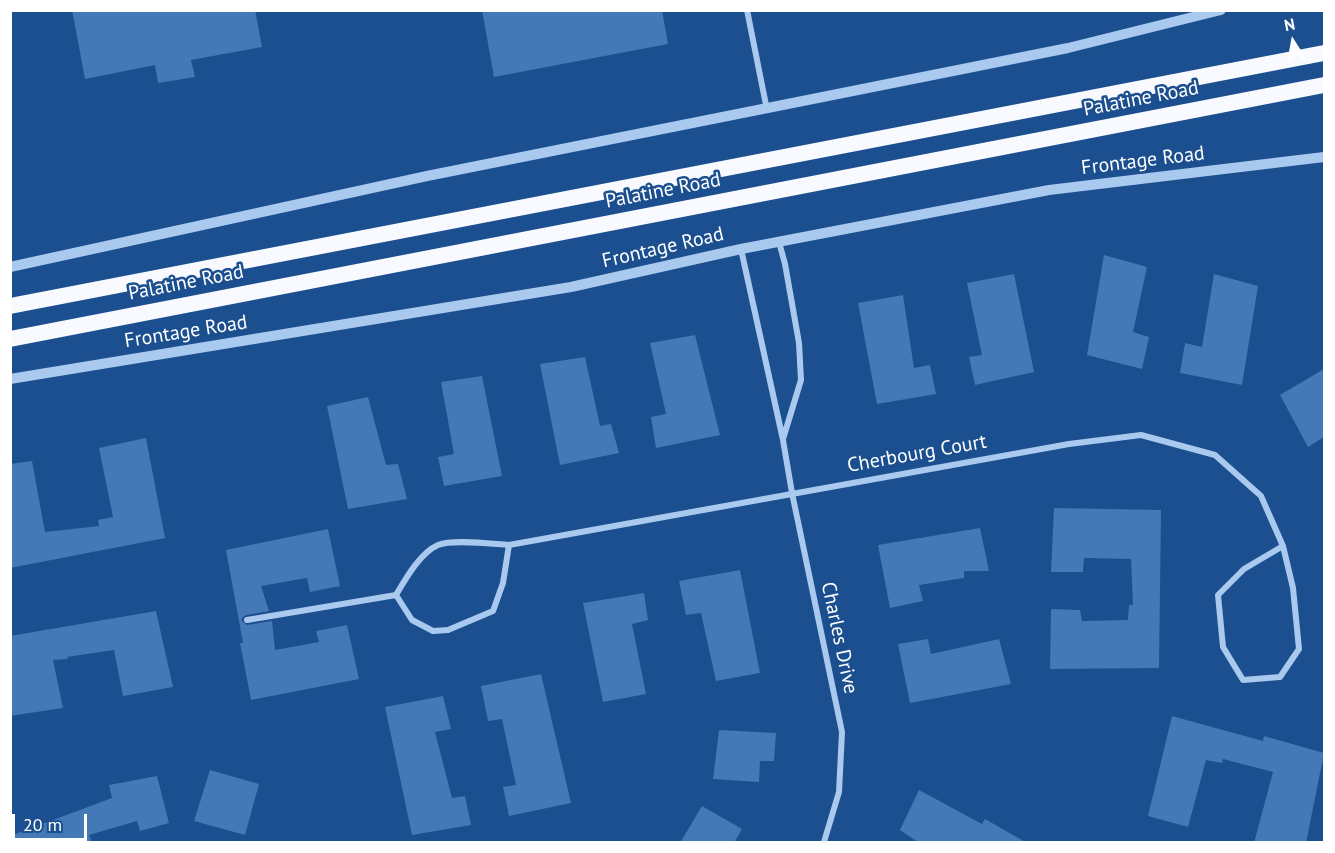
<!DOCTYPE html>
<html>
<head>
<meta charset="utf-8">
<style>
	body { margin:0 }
	#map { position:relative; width:1335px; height:853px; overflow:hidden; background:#1b4f8f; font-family:"PT Sans",sans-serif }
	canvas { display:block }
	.frame { position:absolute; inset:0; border:12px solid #fff; pointer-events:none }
	.north { position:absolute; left:1263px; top:12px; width:60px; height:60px; -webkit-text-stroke:4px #1b4f8f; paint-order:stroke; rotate:349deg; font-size:16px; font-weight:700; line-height:24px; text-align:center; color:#fff }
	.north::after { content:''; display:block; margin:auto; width:21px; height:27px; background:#fff; clip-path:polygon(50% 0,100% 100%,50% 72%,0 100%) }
	.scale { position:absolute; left:12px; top:814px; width:75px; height:27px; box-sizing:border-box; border:3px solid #fff; border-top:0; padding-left:8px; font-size:18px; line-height:21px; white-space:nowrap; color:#fff; -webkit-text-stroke:4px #1b4f8f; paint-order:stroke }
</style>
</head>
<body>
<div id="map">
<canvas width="1335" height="853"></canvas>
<div class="frame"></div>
<div class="north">N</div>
<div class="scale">20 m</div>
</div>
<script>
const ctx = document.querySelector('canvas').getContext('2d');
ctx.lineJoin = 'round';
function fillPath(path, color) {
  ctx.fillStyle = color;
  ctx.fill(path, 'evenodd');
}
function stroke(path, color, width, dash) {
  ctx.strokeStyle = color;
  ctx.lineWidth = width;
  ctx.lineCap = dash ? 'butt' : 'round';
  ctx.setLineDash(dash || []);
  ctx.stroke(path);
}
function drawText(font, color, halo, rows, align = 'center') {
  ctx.font = font + ' "PT Sans",sans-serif';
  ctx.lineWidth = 5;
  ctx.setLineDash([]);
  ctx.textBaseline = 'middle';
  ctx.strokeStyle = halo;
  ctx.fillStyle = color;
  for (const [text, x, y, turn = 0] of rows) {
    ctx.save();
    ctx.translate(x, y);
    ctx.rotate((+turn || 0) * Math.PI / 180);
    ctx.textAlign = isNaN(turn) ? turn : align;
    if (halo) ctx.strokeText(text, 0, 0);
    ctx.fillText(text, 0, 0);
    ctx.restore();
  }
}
const building = new Path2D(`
	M 72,10 L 255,10 L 262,47 L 191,60 L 195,77 L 158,83 L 155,65 L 85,79 Z
	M 482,10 L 662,10 L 668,44 L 494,77 Z
	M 1104,255 L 1147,267 L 1133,332 L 1149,337 L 1142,369 L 1087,355 Z
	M 1014,274 L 1034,372 L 975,385 L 969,357 L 982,355 L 967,283 Z
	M 1214,274 L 1258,286 L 1242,385 L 1180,373 L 1185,343 L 1202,347 Z
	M 903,295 L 914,368 L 930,365 L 936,394 L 877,404 L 858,303 Z
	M 695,335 L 720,435 L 656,448 L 651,417 L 666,414 L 650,343 Z
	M 585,357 L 600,426 L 611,424 L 619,453 L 560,465 L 540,364 Z
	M 1324,369 L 1324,437 L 1308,447 L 1280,395 Z
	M 482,376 L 502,476 L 444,486 L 438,457 L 454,454 L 441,382 Z
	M 368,397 L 386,465 L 398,464 L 407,499 L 348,509 L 327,406 Z
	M 146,438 L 165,538 L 10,568 L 10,464 L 32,461 L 45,532 L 99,526 L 98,520 L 113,517 L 99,448 Z
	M 1054,508 L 1161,510 L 1159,668 L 1050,669 L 1051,609 L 1080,610 L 1082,621 L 1128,620 L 1129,605 L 1133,605 L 1131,559 L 1084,558 L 1083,572 L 1051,572 Z
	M 980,528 L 989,571 L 964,571 L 964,578 L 919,585 L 923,601 L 890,608 L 878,545 Z
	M 328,529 L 340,586 L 310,592 L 307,578 L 261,586 L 269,611 L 246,615 L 242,618 L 242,621 L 247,625 L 272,621 L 275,650 L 319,642 L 316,631 L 347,625 L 359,679 L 251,700 L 240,643 L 243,643 L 226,550 Z
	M 740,570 L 760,673 L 716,681 L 701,613 L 686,615 L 679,581 Z
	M 644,593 L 648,620 L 632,624 L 646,694 L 603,702 L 583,603 Z
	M 156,611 L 173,687 L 123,696 L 114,650 L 67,657 L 68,659 L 53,660 L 63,708 L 10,716 L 10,636 Z
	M 928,639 L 931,654 L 999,639 L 1011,684 L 910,703 L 898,644 Z
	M 541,674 L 571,803 L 509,816 L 503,787 L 516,785 L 502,719 L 488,721 L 481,686 Z
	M 443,696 L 451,729 L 435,732 L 452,798 L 465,796 L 471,825 L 412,835 L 385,707 Z
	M 1172,716 L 1263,741 L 1264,736 L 1324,753 L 1306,843 L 1254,843 L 1273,772 L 1223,759 L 1222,763 L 1206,760 L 1188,827 L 1148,816 Z
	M 719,730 L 776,733 L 774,761 L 760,761 L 759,782 L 713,779 Z
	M 210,770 L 259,784 L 245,835 L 194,821 Z
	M 157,776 L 169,823 L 140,831 L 137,821 L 89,835 L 92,843 L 10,843 L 10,836 L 112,798 L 109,785 Z
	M 919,790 L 982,824 L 985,819 L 1027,843 L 919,843 L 900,830 Z
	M 702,806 L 742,829 L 734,843 L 680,843 Z`);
const minor = new Path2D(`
	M 747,10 L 767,110
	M 779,242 L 785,264 L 799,343 L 801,380 L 783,439
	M 741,249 L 783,440 L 792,493 L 842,732 L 839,792 L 824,842
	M 396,595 L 412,620 L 433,631 L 448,630 L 493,611 L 503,583 L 509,545
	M 247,620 L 396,595 C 406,578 420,553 438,545 C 453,539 492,544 509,545 L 1069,444 L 1141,435 L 1215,455 L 1261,496 L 1283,546 L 1293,588 L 1299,649 L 1280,677 L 1243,680 L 1223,647 L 1218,595 L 1244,569 L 1283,546`);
const tertiary = new Path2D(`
	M 10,267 L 427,176 L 1068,48 L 1221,10
	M 10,379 L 571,287 L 741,249 L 1049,190 L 1324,157`);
const trunk = new Path2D(`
	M 10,306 L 1324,53
	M 10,339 L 1324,85`);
const streetNames = [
	["Palatine Road",1141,99,-11],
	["Frontage Road",1143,161,-7],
	["Palatine Road",663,191,-11],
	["Frontage Road",663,248,-13],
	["Palatine Road",186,283,-11],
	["Frontage Road",186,332,-9],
	["Cherbourg Court",917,454,-10],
	["Charles Drive",839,638,78]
];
fillPath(building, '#4478b7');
stroke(minor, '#a9c9ee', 6);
stroke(tertiary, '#a9c9ee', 10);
stroke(trunk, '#f8faff', 16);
drawText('20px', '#fff', '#1b4f8f', streetNames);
</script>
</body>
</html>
